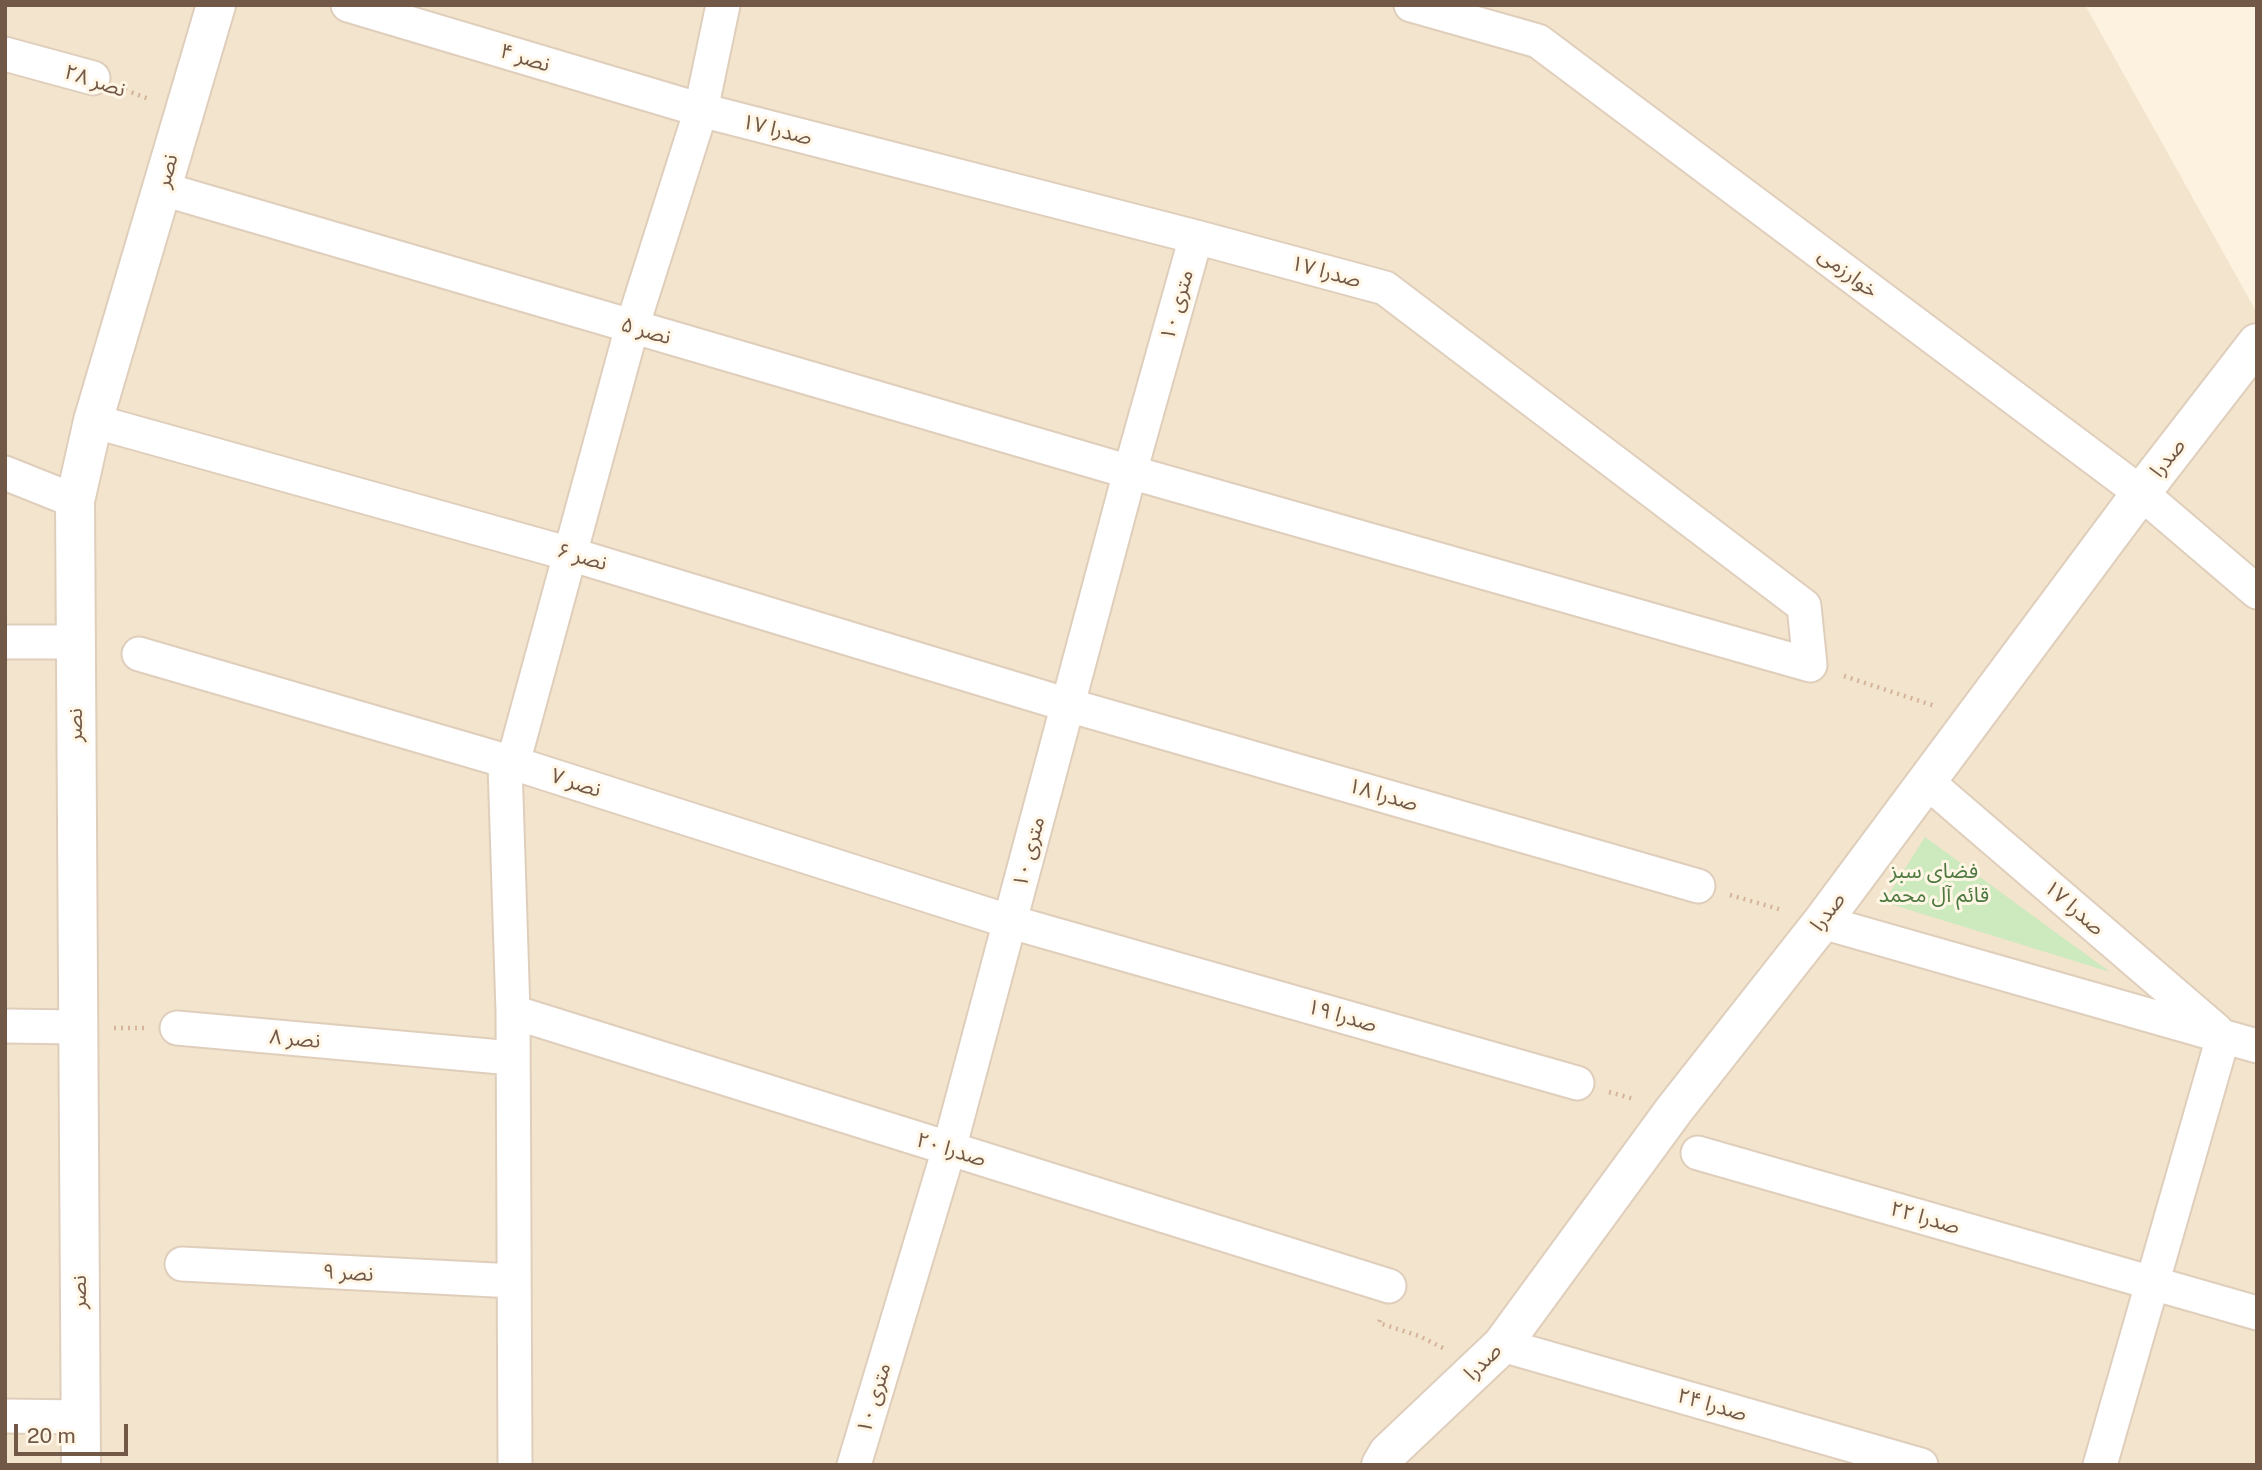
<!DOCTYPE html>
<html>
<head>
<meta charset="utf-8">
<style>
	body { margin:0 }
	#map { position:relative; width:2262px; height:1470px; overflow:hidden; background:#fcf2df; font-family:"Public Sans",sans-serif }
	canvas { display:block }
	.frame { position:absolute; inset:0; border:7px solid #725847; pointer-events:none }
	.scale { position:absolute; left:14px; top:1424px; width:114px; height:32px; box-sizing:border-box; border:4px solid #725847; border-top:0; padding-left:9px; font-size:21px; line-height:24px; white-space:nowrap; color:#725847; -webkit-text-stroke:5px #fff6e5; paint-order:stroke }
</style>
</head>
<body>
<div id="map">
<canvas width="2262" height="1470"></canvas>
<div class="frame"></div>
<div class="scale">20 m</div>
</div>
<script>
const ctx = document.querySelector('canvas').getContext('2d');
ctx.lineJoin = 'round';
function fillPath(path, color) {
  ctx.fillStyle = color;
  ctx.fill(path, 'evenodd');
}
function stroke(path, color, width, dash) {
  ctx.strokeStyle = color;
  ctx.lineWidth = width;
  ctx.lineCap = dash ? 'butt' : 'round';
  ctx.setLineDash(dash || []);
  ctx.stroke(path);
}
function drawText(font, color, halo, rows, align = 'center') {
  ctx.font = font + ' "Public Sans","Noto Sans Arabic",sans-serif';
  ctx.lineWidth = 6;
  ctx.setLineDash([]);
  ctx.textBaseline = 'middle';
  ctx.strokeStyle = halo;
  ctx.fillStyle = color;
  for (const [text, x, y, turn = 0] of rows) {
    ctx.save();
    ctx.translate(x, y);
    ctx.rotate((+turn || 0) * Math.PI / 180);
    ctx.textAlign = isNaN(turn) ? turn : align;
    if (halo) ctx.strokeText(text, 0, 0);
    ctx.fillText(text, 0, 0);
    ctx.restore();
  }
}
const residential = new Path2D(`
	M 5,5 L 2085,5 L 2257,313 L 2257,1465 L 5,1465 Z`);
const green = new Path2D(`
	M 1925,837 L 2110,972 L 1884,902 Z`);
const path = new Path2D(`
	M 125,90 L 149,99
	M 1844,676 L 1935,706
	M 1730,895 L 1782,910
	M 114,1028 L 144,1028
	M 1609,1092 L 1634,1099
	M 1380,1320 L 1379,1323 L 1419,1336 L 1443,1348`);
const minor = new Path2D(`
	M 1411,5 L 1538,41 L 2141,493 L 2257,592
	M 5,54 L 93,78
	M 163,189 L 1130,472 L 1810,665 L 1804,606 L 1385,288 L 1196,237 L 701,110 L 348,5
	M 93,421 L 570,554 L 1068,705 L 1698,886
	M 5,473 L 75,501
	M 5,642 L 76,642
	M 139,654 L 513,763 L 1011,922 L 1577,1083
	M 1925,780 L 2216,1030
	M 1822,922 L 2257,1046
	M 513,1012 L 1389,1286
	M 5,1026 L 78,1027
	M 177,1028 L 512,1058
	M 1698,1153 L 2257,1313
	M 182,1264 L 514,1281
	M 1502,1345 L 1921,1465
	M 5,1416 L 81,1417
	M 515,1465 L 513,1012 L 505,765 L 513,763 L 632,327 L 701,110 L 723,5
	M 854,1465 L 949,1149 L 1130,472 L 1196,237
	M 2100,1465 L 2223,1037`);
const tertiary = new Path2D(`
	M 81,1465 L 75,501 L 93,421 L 216,5
	M 1381,1465 L 1388,1453 L 1502,1345 L 1674,1110 L 1822,922 L 2141,493 L 2257,343`);
const streetNames = [
	["نصر ۴",525,58,17],
	["نصر ۲۸",95,81,18],
	["صدرا ۱۷",777,130,14],
	["نصر",167,171,-75],
	["صدرا ۱۷",1326,272,15],
	["خوارزمی",1848,273,37],
	["۱۰ متری",1177,305,-74],
	["نصر ۵",646,331,16],
	["صدرا",2168,458,-52],
	["نصر ۶",582,557,16],
	["نصر",76,725,-90],
	["نصر ۷",576,783,18],
	["صدرا ۱۸",1383,795,16],
	["۱۰ متری",1029,852,-75],
	["صدرا ۱۷",2074,908,41],
	["صدرا",1828,912,-53],
	["صدرا ۱۹",1342,1016,16],
	["نصر ۸",295,1039,5],
	["صدرا ۲۰",951,1150,17],
	["صدرا ۲۲",1925,1218,16],
	["نصر ۹",348,1273,3],
	["نصر",80,1292,-90],
	["صدرا",1483,1362,-45],
	["۱۰ متری",874,1398,-73],
	["صدرا ۲۴",1712,1405,16]
];
const parkNames = [
	["فضای سبز",1934,872],
	["قائم آل محمد",1934,896]
];
fillPath(residential, '#f3e4cd');
fillPath(green, '#cde9be');
stroke(minor, '#dfcebb', 37);
stroke(tertiary, '#dfcebb', 42);
stroke(path, '#d5b49b', 4.5, [2, 5]);
stroke(minor, '#fff', 33);
stroke(tertiary, '#fff', 38);
drawText('21px', '#725847', '#fff6e5', streetNames);
drawText('21px', '#4d7840', '#fff6e5', parkNames);
</script>
</body>
</html>
